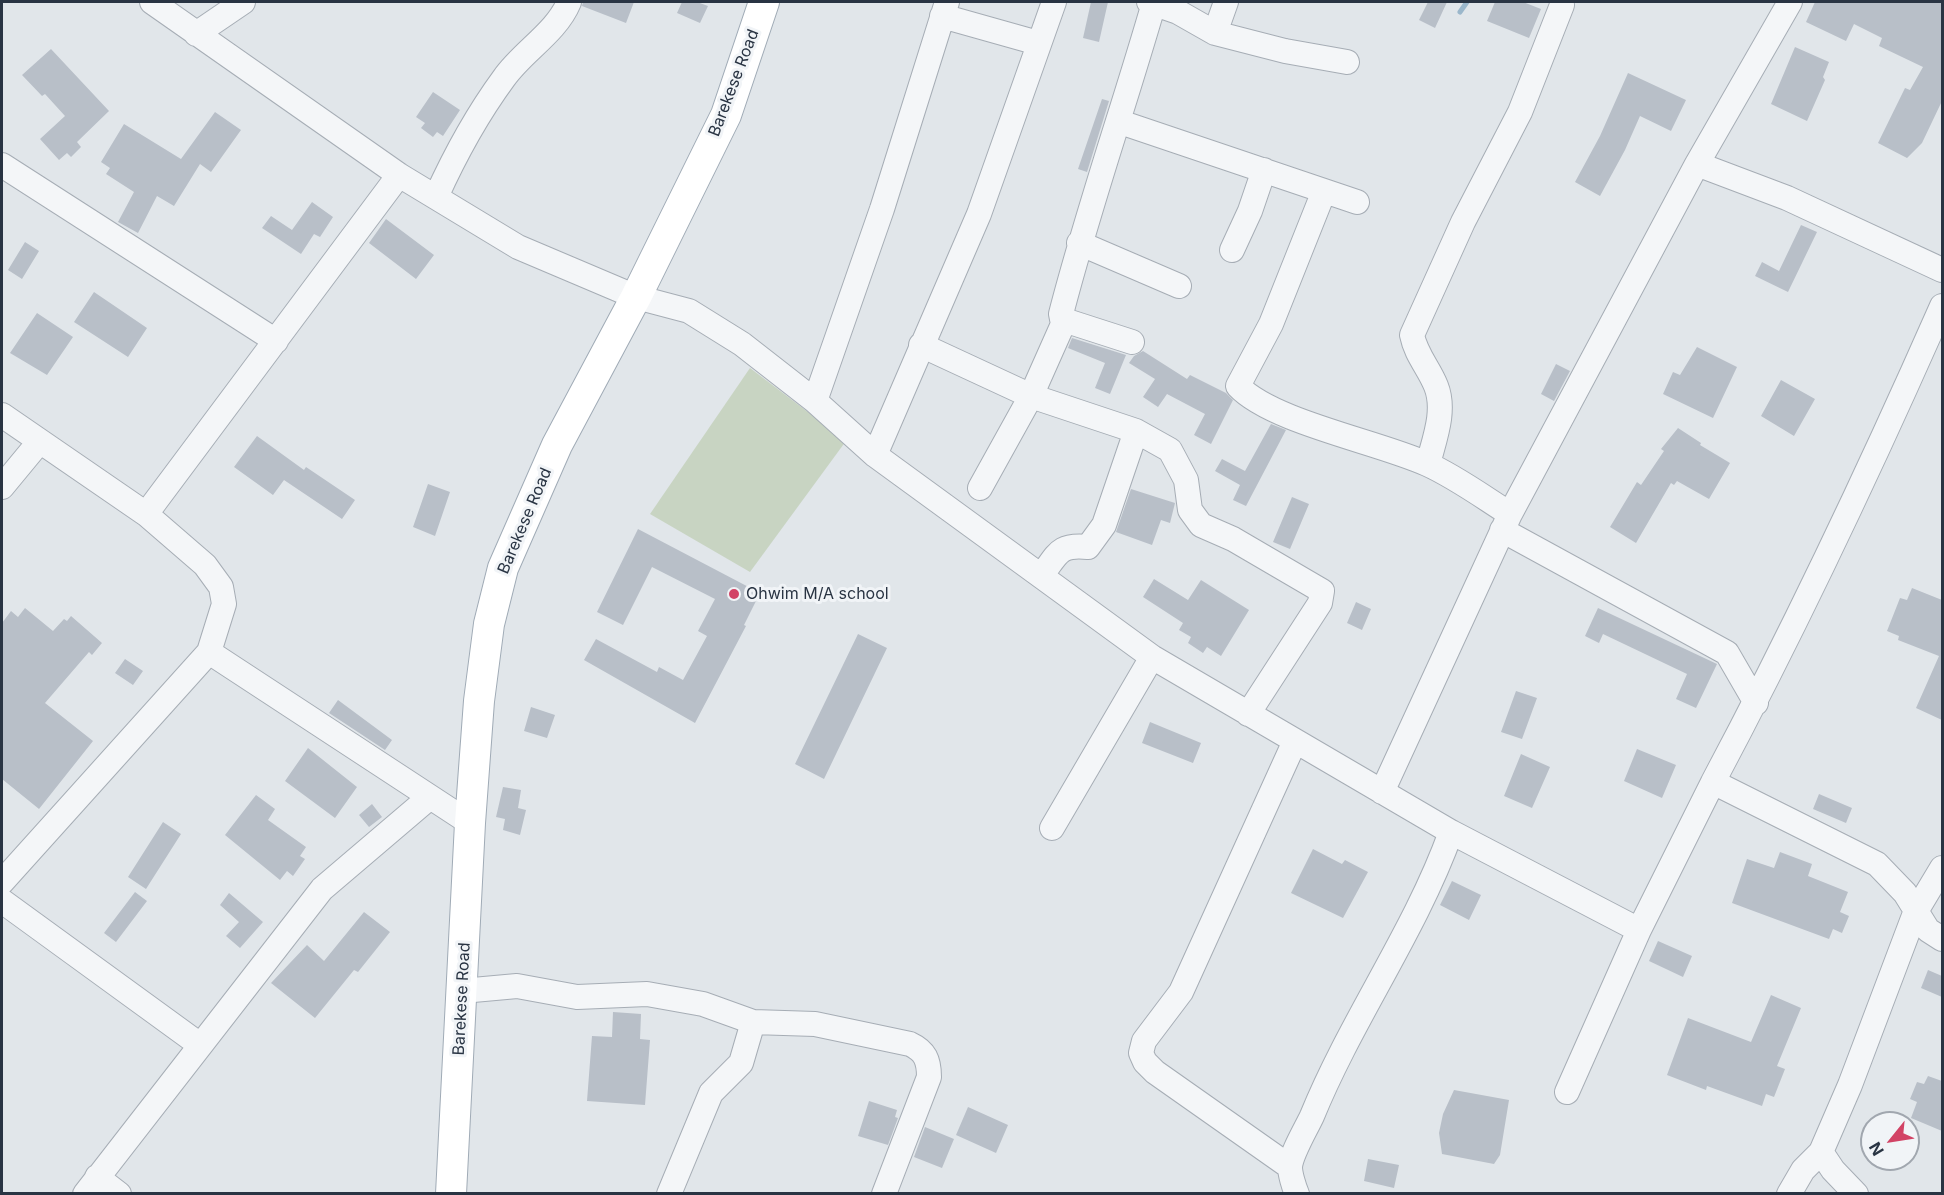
<!DOCTYPE html>
<html>
<head>
<meta charset="utf-8">
<style>
	body { margin:0 }
	#map { position:relative; width:1944px; height:1195px; overflow:hidden; background:#e1e6ea; font-family:Inter,sans-serif }
	canvas { display:block }
	.frame { position:absolute; inset:0; border:3px solid #293443; pointer-events:none }
	.north { position:absolute; left:1860px; top:1111px; width:60px; height:60px; box-sizing:border-box; background:#f1f4f7; border:2px solid #a1a7af; border-radius:50%; rotate:240deg; font-size:16px; font-weight:700; line-height:24px; text-align:center; color:#293443 }
	.north::after { content:''; display:block; margin:auto; width:21px; height:27px; background:#d24365; clip-path:polygon(50% 0,100% 100%,50% 72%,0 100%) }
</style>
</head>
<body>
<div id="map">
<canvas width="1944" height="1195"></canvas>
<div class="frame"></div>
<div class="north">N</div>
</div>
<script>
const ctx = document.querySelector('canvas').getContext('2d');
ctx.lineJoin = 'round';
function fillPath(path, color) {
  ctx.fillStyle = color;
  ctx.fill(path, 'evenodd');
}
function stroke(path, color, width, dash) {
  ctx.strokeStyle = color;
  ctx.lineWidth = width;
  ctx.lineCap = dash ? 'butt' : 'round';
  ctx.setLineDash(dash || []);
  ctx.stroke(path);
}
function drawText(font, color, halo, rows, align = 'center') {
  ctx.font = font + ' Inter,sans-serif';
  ctx.lineWidth = 6;
  ctx.setLineDash([]);
  ctx.textBaseline = 'middle';
  ctx.strokeStyle = halo;
  ctx.fillStyle = color;
  for (const [text, x, y, turn = 0] of rows) {
    ctx.save();
    ctx.translate(x, y);
    ctx.rotate((+turn || 0) * Math.PI / 180);
    ctx.textAlign = isNaN(turn) ? turn : align;
    if (halo) ctx.strokeText(text, 0, 0);
    ctx.fillText(text, 0, 0);
    ctx.restore();
  }
}
const green = new Path2D(`
	M 750,368 L 846,441 L 750,572 L 650,514 Z`);
const stream = new Path2D(`
	M 1460,12 L 1467,2`);
const building = new Path2D(`
	M 583,2 L 634,2 L 626,23 L 582,6 Z
	M 682,2 L 697,2 L 708,6 L 700,23 L 677,13 Z
	M 1091,2 L 1108,2 L 1099,42 L 1083,38 Z
	M 1428,2 L 1447,2 L 1435,28 L 1419,20 Z
	M 1495,2 L 1523,2 L 1541,9 L 1529,38 L 1487,21 Z
	M 1815,2 L 1942,2 L 1942,101 L 1922,143 L 1907,158 L 1878,143 L 1905,88 L 1910,90 L 1923,67 L 1879,46 L 1882,38 L 1854,24 L 1846,41 L 1806,22 Z
	M 1795,47 L 1829,62 L 1823,77 L 1825,80 L 1807,121 L 1771,104 Z
	M 51,49 L 109,111 L 77,142 L 81,147 L 71,157 L 67,153 L 59,160 L 40,139 L 65,116 L 45,94 L 42,96 L 22,75 Z
	M 1628,73 L 1686,100 L 1671,131 L 1640,116 L 1625,150 L 1600,196 L 1575,182 L 1600,136 Z
	M 433,92 L 460,110 L 443,136 L 437,132 L 433,137 L 421,128 L 425,123 L 416,117 Z
	M 1102,99 L 1109,101 L 1087,172 L 1078,169 Z
	M 215,112 L 241,130 L 211,172 L 200,164 L 174,206 L 157,196 L 138,233 L 118,222 L 134,192 L 106,174 L 110,168 L 101,162 L 124,124 L 181,159 Z
	M 312,202 L 333,217 L 320,237 L 314,234 L 301,254 L 262,228 L 271,216 L 292,230 Z
	M 386,219 L 434,255 L 416,279 L 369,243 Z
	M 1801,225 L 1817,232 L 1788,292 L 1755,276 L 1762,262 L 1779,271 Z
	M 25,242 L 39,251 L 22,279 L 8,270 Z
	M 94,292 L 147,328 L 128,357 L 74,322 Z
	M 37,313 L 73,337 L 47,375 L 10,353 Z
	M 1072,338 L 1126,355 L 1110,394 L 1095,388 L 1105,363 L 1068,348 Z
	M 1697,347 L 1737,367 L 1713,418 L 1663,394 L 1673,372 L 1680,375 Z
	M 1143,351 L 1187,379 L 1190,375 L 1226,393 L 1233,400 L 1211,444 L 1194,435 L 1205,414 L 1167,394 L 1158,407 L 1143,397 L 1155,379 L 1129,363 L 1134,356 Z
	M 1556,364 L 1570,371 L 1554,401 L 1541,394 Z
	M 1781,380 L 1815,399 L 1794,436 L 1761,416 Z
	M 1271,424 L 1286,430 L 1246,506 L 1233,500 L 1240,485 L 1215,471 L 1222,459 L 1245,471 Z
	M 1678,428 L 1701,443 L 1700,445 L 1730,463 L 1709,499 L 1677,481 L 1674,485 L 1671,483 L 1636,543 L 1610,527 L 1637,482 L 1641,485 L 1664,451 L 1661,449 Z
	M 257,436 L 304,470 L 306,467 L 355,500 L 342,519 L 284,480 L 273,495 L 234,467 Z
	M 428,484 L 450,492 L 435,536 L 413,527 Z
	M 1131,489 L 1175,503 L 1170,523 L 1161,520 L 1152,545 L 1116,532 Z
	M 1292,497 L 1309,504 L 1290,549 L 1273,542 Z
	M 638,529 L 760,593 L 744,625 L 746,626 L 695,723 L 584,660 L 596,639 L 657,672 L 659,667 L 683,680 L 707,636 L 698,631 L 715,599 L 652,567 L 623,625 L 597,612 Z
	M 1154,579 L 1188,600 L 1201,580 L 1249,610 L 1221,656 L 1207,647 L 1203,653 L 1188,643 L 1191,637 L 1179,630 L 1183,623 L 1143,597 Z
	M 1912,588 L 1942,600 L 1942,720 L 1916,708 L 1939,656 L 1898,640 L 1899,636 L 1887,631 L 1900,598 L 1907,600 Z
	M 1356,602 L 1371,609 L 1362,630 L 1347,623 Z
	M 25,608 L 53,631 L 64,619 L 67,621 L 71,616 L 102,643 L 92,655 L 89,652 L 45,703 L 93,741 L 39,809 L 2,779 L 2,623 L 11,611 L 18,617 Z
	M 1598,608 L 1717,664 L 1696,708 L 1676,699 L 1687,674 L 1603,634 L 1599,643 L 1585,636 Z
	M 858,634 L 887,648 L 824,779 L 795,764 Z
	M 125,659 L 143,671 L 133,685 L 115,673 Z
	M 1516,691 L 1537,698 L 1522,739 L 1501,732 Z
	M 338,700 L 392,740 L 385,750 L 329,713 Z
	M 531,707 L 555,715 L 547,738 L 524,731 Z
	M 1150,722 L 1201,743 L 1193,763 L 1142,743 Z
	M 308,748 L 357,787 L 335,818 L 285,781 Z
	M 1637,749 L 1676,765 L 1662,798 L 1624,781 Z
	M 1521,754 L 1550,767 L 1532,808 L 1504,796 Z
	M 503,787 L 521,790 L 518,808 L 526,810 L 520,835 L 503,830 L 505,819 L 496,817 Z
	M 1819,794 L 1852,808 L 1846,823 L 1813,809 Z
	M 256,795 L 275,809 L 268,820 L 306,847 L 300,856 L 305,859 L 293,876 L 287,871 L 280,880 L 225,835 Z
	M 372,804 L 382,817 L 369,827 L 359,815 Z
	M 163,822 L 181,834 L 146,889 L 128,877 Z
	M 1313,849 L 1342,864 L 1345,860 L 1368,872 L 1343,918 L 1291,893 Z
	M 1780,852 L 1812,864 L 1808,876 L 1848,892 L 1840,912 L 1849,916 L 1842,933 L 1833,929 L 1829,939 L 1732,903 L 1747,859 L 1774,868 Z
	M 1452,881 L 1481,895 L 1469,920 L 1440,905 Z
	M 135,892 L 147,901 L 116,942 L 104,933 Z
	M 229,893 L 263,922 L 240,948 L 226,936 L 239,922 L 220,905 Z
	M 364,912 L 390,932 L 358,972 L 354,970 L 315,1018 L 271,983 L 307,945 L 324,961 Z
	M 1658,941 L 1692,956 L 1683,977 L 1649,961 Z
	M 1928,970 L 1942,976 L 1942,997 L 1921,988 Z
	M 1771,995 L 1801,1008 L 1777,1066 L 1785,1069 L 1774,1097 L 1766,1094 L 1762,1106 L 1707,1086 L 1706,1090 L 1667,1075 L 1688,1018 L 1751,1042 Z
	M 613,1012 L 641,1014 L 640,1039 L 650,1040 L 645,1105 L 587,1101 L 592,1036 L 612,1037 Z
	M 1928,1076 L 1942,1081 L 1942,1131 L 1911,1118 L 1917,1102 L 1910,1099 L 1917,1082 L 1924,1084 Z
	M 1454,1090 L 1509,1100 L 1500,1155 L 1494,1164 L 1442,1154 L 1439,1133 L 1443,1114 Z
	M 869,1101 L 897,1110 L 895,1117 L 898,1118 L 888,1145 L 858,1136 Z
	M 968,1107 L 1008,1125 L 996,1153 L 956,1135 Z
	M 925,1127 L 954,1139 L 942,1168 L 914,1157 Z
	M 1368,1159 L 1399,1165 L 1394,1188 L 1364,1181 Z`);
const minor = new Path2D(`
	M 152,2 L 399,175 L 518,247 L 636,297 L 689,311 L 742,344 L 815,401 L 875,455 L 1152,657 L 1451,832 L 1639,930 L 1713,782 L 1877,864 L 1905,893 L 1928,930 L 1942,939
	M 1149,2 L 1178,12 L 1215,33 L 1285,51 L 1347,62
	M 942,16 L 1038,43
	M 1215,33 L 1226,2
	M 196,34 L 243,2
	M 1120,122 L 1357,202
	M 1697,164 L 1787,198 L 1942,270
	M 2,165 L 276,341
	M 1324,191 L 1271,324 L 1238,386 C 1272,422 1379,442 1427,464 C 1456,477 1483,497 1510,514
	M 436,197 C 455,155 476,116 504,78 C 523,51 556,33 569,2
	M 1079,243 L 1179,286
	M 1232,250 L 1250,211 L 1264,170
	M 1063,324 L 1061,314 C 1088,209 1124,107 1154,3
	M 921,345 L 1031,396 L 1136,431 L 1170,450 L 1186,480 L 1190,510 L 1201,525 L 1233,539 L 1322,591 L 1320,603 L 1248,714
	M 815,401 L 882,209 L 947,2
	M 2,415 L 146,514 L 205,565 L 221,587 L 224,604 L 209,652 L 470,823
	M 875,455 L 979,214 L 1054,2
	M 1428,464 C 1434,440 1446,411 1436,386 C 1429,368 1416,355 1412,335 L 1463,222 L 1520,112 L 1562,5
	M 2,487 L 40,441
	M 980,488 L 1031,396 L 1063,324 L 1070,322 L 1132,342
	M 146,514 L 399,175
	M 1502,530 L 1727,653 L 1756,703
	M 1041,576 C 1058,554 1058,544 1088,547 L 1104,525 L 1136,431
	M 1713,782 C 1796,626 1871,467 1942,306
	M 1382,792 L 1510,514 L 1697,164 L 1790,2
	M 1052,828 L 1152,657
	M 2,882 L 209,652
	M 2,901 L 200,1045
	M 462,991 L 517,986 L 577,997 L 647,994 L 703,1004 L 753,1022 L 741,1063 L 711,1093 L 669,1194
	M 753,1022 L 815,1024 L 910,1044 C 925,1051 929,1060 929,1077 L 884,1194
	M 1567,1092 L 1639,930
	M 1290,1167 L 1155,1072 L 1145,1062 L 1141,1053 L 1144,1041 L 1181,992 L 1295,741
	M 97,1177 L 119,1194
	M 85,1194 L 322,889 L 430,797
	M 1297,1194 C 1294,1187 1290,1174 1290,1167 C 1291,1154 1306,1129 1312,1116 C 1352,1018 1415,932 1451,832
	M 1789,1194 L 1803,1170 L 1821,1152
	M 1856,1194 L 1833,1170 L 1821,1152 L 1850,1085 L 1915,913 L 1942,868`);
const major = new Path2D(`
	M 451,1194 L 470,823 L 479,701 L 489,624 L 503,568 L 557,445 L 636,297 L 726,115 L 764,2`);
const markers = [
	[734,594,6,"#d24365"]
];
const streetNames = [
	["Barekese Road",734,83,-69],
	["Barekese Road",525,521,-67],
	["Barekese Road",462,999,-87]
];
const poiNames = [
	["Ohwim M/A school",746,594]
];
fillPath(green, '#c8d4c2');
stroke(stream, '#9bb7cb', 5);
fillPath(building, '#b8bfc8');
stroke(minor, '#a6adb5', 26);
stroke(major, '#a0abb6', 32);
stroke(minor, '#f4f6f8', 24);
stroke(major, '#fff', 30);
for (const [x, y, r, color] of markers) {
  const dot = new Path2D();
  dot.arc(x, y, r, 0, 2 * Math.PI);
  ctx.fillStyle = color;
  ctx.fill(dot);
  stroke(dot, '#f1f4f7', 2);
}
drawText('16px', '#293443', '#f1f4f7', streetNames);
drawText('16px', '#293443', '#f1f4f7', poiNames, 'left');
</script>
</body>
</html>
